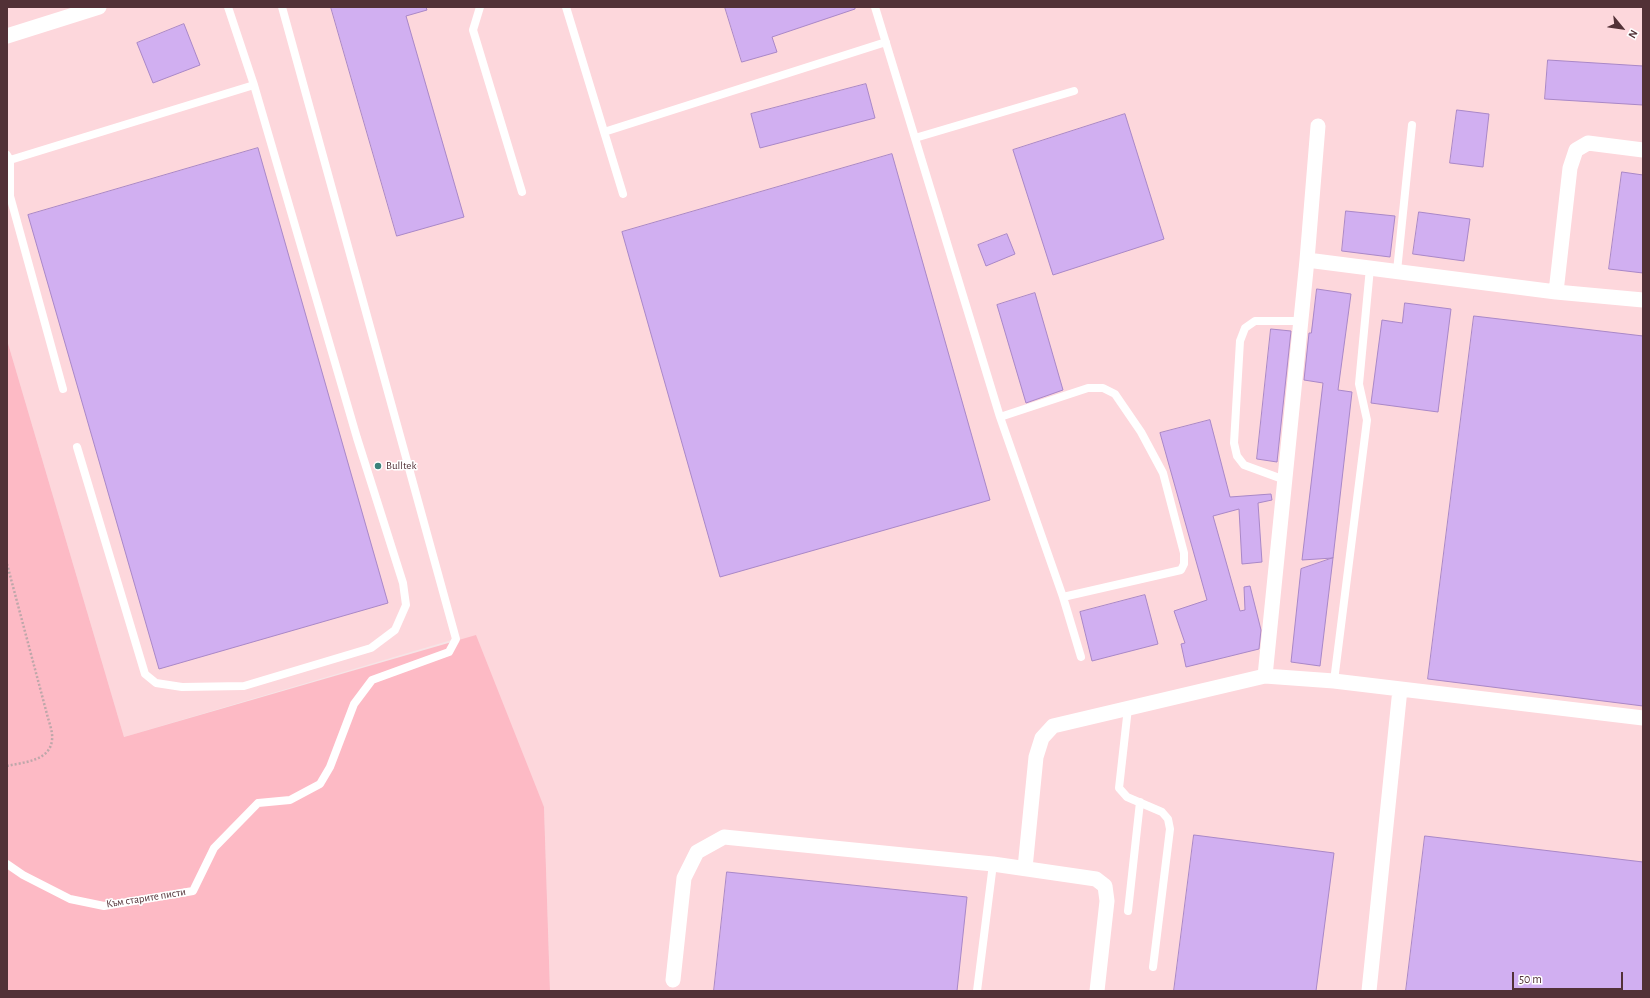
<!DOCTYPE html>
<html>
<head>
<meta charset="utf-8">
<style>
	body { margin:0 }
	#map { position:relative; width:1650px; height:998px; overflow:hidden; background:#f6e4e6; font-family:"Alegreya Sans",sans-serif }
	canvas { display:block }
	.frame { position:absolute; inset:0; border:8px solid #523137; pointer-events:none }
	.north { position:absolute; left:1602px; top:8px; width:40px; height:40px; -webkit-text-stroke:3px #fff; paint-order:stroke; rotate:119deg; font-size:11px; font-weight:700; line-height:16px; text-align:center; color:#523137 }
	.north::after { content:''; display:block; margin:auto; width:14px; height:18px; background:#523137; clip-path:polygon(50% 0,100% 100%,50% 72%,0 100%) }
	.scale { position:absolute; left:1512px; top:972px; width:111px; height:18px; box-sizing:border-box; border:2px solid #523137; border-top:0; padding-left:5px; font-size:12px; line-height:14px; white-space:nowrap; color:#523137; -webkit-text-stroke:3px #fff; paint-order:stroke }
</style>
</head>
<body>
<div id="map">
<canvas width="1650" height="998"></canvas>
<div class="frame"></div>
<div class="north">N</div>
<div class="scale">50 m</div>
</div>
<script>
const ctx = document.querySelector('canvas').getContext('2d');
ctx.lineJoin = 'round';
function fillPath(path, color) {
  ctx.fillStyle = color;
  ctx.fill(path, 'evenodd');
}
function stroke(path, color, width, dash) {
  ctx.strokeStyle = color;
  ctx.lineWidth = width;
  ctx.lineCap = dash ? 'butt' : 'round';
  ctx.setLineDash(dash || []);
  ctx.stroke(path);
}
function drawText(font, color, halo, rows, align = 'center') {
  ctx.font = font + ' "Alegreya Sans",sans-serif';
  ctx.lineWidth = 3;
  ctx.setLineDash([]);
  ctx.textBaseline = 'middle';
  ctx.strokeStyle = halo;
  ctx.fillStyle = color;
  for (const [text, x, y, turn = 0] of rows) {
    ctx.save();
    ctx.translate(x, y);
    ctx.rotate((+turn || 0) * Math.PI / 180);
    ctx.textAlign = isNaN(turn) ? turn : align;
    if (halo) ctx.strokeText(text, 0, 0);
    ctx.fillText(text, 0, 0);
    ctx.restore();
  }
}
const built = new Path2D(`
	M 7,7 L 1643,7 L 1643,991 L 550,991 L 544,807 L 455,639 L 124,737 L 7,340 Z`);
const green = new Path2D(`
	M 7,340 L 124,737 L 476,635 L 544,807 L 550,991 L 7,991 Z`);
const building = new Path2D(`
	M 331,7 L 426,7 L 427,10 L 406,16 L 464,217 L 397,236 Z
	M 725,7 L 855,7 L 855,9 L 772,37 L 777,52 L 742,62 Z
	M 184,24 L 200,65 L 153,83 L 137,43 Z
	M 1548,60 L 1643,66 L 1643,105 L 1545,99 Z
	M 866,84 L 875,118 L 760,148 L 751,114 Z
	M 1457,110 L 1489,114 L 1483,167 L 1450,163 Z
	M 1125,114 L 1164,239 L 1053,275 L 1013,150 Z
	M 258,148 L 388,603 L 159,669 L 28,215 Z
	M 892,154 L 990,500 L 720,577 L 622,232 Z
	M 1622,172 L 1643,175 L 1643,273 L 1609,269 Z
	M 1346,211 L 1395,216 L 1390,257 L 1342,251 Z
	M 1419,212 L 1470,219 L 1464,261 L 1413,254 Z
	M 1007,234 L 1015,254 L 986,266 L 978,245 Z
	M 1317,289 L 1351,294 L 1338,390 L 1352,392 L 1333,558 L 1302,560 L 1323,383 L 1304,380 L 1309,333 L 1311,333 Z
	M 1035,293 L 1063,390 L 1026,403 L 997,305 Z
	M 1405,303 L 1451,309 L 1438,412 L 1371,403 L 1382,320 L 1402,323 Z
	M 1474,316 L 1643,336 L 1643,706 L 1428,679 Z
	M 1271,329 L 1291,331 L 1277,462 L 1257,459 Z
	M 1210,420 L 1230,497 L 1271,494 L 1272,500 L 1258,503 L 1262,562 L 1242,564 L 1239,509 L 1213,516 L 1240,611 L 1245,610 L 1244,587 L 1250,586 L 1261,630 L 1259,649 L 1186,667 L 1181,644 L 1185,643 L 1174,611 L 1207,600 L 1160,433 Z
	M 1333,558 L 1320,666 L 1291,662 L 1301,569 Z
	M 1145,595 L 1158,644 L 1092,661 L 1080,612 Z
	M 1194,835 L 1334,853 L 1316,991 L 1174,991 Z
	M 1425,836 L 1643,862 L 1643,991 L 1406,991 Z
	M 727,872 L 967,897 L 957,991 L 714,991 Z`);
const path = new Path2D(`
	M 7,564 L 48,718 C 50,725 53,733 52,740 C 50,761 24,762 7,766`);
const lane = new Path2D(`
	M 480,7 L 473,30 L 522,192
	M 566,7 L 623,194
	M 875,7 L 1000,417 L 1063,597 L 1081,657
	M 604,132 L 886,42
	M 915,138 L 1074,91
	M 7,155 L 10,160 L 10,196 L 63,389
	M 10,160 L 254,85
	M 1397,271 L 1412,125
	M 1000,417 L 1088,388 L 1103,388 L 1115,394 L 1141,432 L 1163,473 L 1184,553 L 1184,564 L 1181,570 L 1063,597
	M 77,447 L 145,674 L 156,683 L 182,687 L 244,686 L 371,648 L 395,630 L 406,605 L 403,583 L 357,438 L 254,85 L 228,7
	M 1285,480 L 1244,465 L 1237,456 L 1234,443 L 1240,341 L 1245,328 L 1255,321 L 1301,321
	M 1334,681 L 1367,420 L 1359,384 L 1370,268
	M 1128,708 L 1119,788 L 1127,797 L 1162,812 L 1168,819 L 1170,829 L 1153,967
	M 7,864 L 23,875 L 70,899 L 104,906 L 193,891 L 214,848 L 258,803 L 290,800 L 320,784 L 330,767 L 354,704 L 372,680 L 449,652 L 456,639 L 282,7
	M 1128,911 L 1140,802
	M 977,991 L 993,864`);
const street = new Path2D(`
	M 7,36 L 99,7
	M 1307,260 L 1556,292 L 1643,300
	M 1556,292 L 1570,168 L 1576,150 L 1588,143 L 1643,150
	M 1265,676 L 1307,260 L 1318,126
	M 1025,868 L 1036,757 L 1042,738 L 1053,726 L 1265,676 L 1334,681 L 1643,718
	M 673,980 L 684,878 L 697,852 L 724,837 L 993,864 L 1096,879 L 1105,886 L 1107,901 L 1097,991
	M 1369,991 L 1400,689`);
const markers = [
	[378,466,4,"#3a817b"]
];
const poiNames = [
	["Bulltek",386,466]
];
const streetNames = [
	["Към старите писти",146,898,-9]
];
fillPath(built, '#fdd7dc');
fillPath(green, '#fdbac5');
fillPath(building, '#d1aff1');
stroke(building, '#aa88c8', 1);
stroke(path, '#bea7aa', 2.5, [2, 2]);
stroke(lane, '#fff', 8);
stroke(street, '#fff', 15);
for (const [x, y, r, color] of markers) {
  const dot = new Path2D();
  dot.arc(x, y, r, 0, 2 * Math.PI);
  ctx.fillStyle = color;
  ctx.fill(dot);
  stroke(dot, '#fff', 1.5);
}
drawText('11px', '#523137', '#fff', poiNames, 'left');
drawText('11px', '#523137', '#fff', streetNames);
</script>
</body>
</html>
